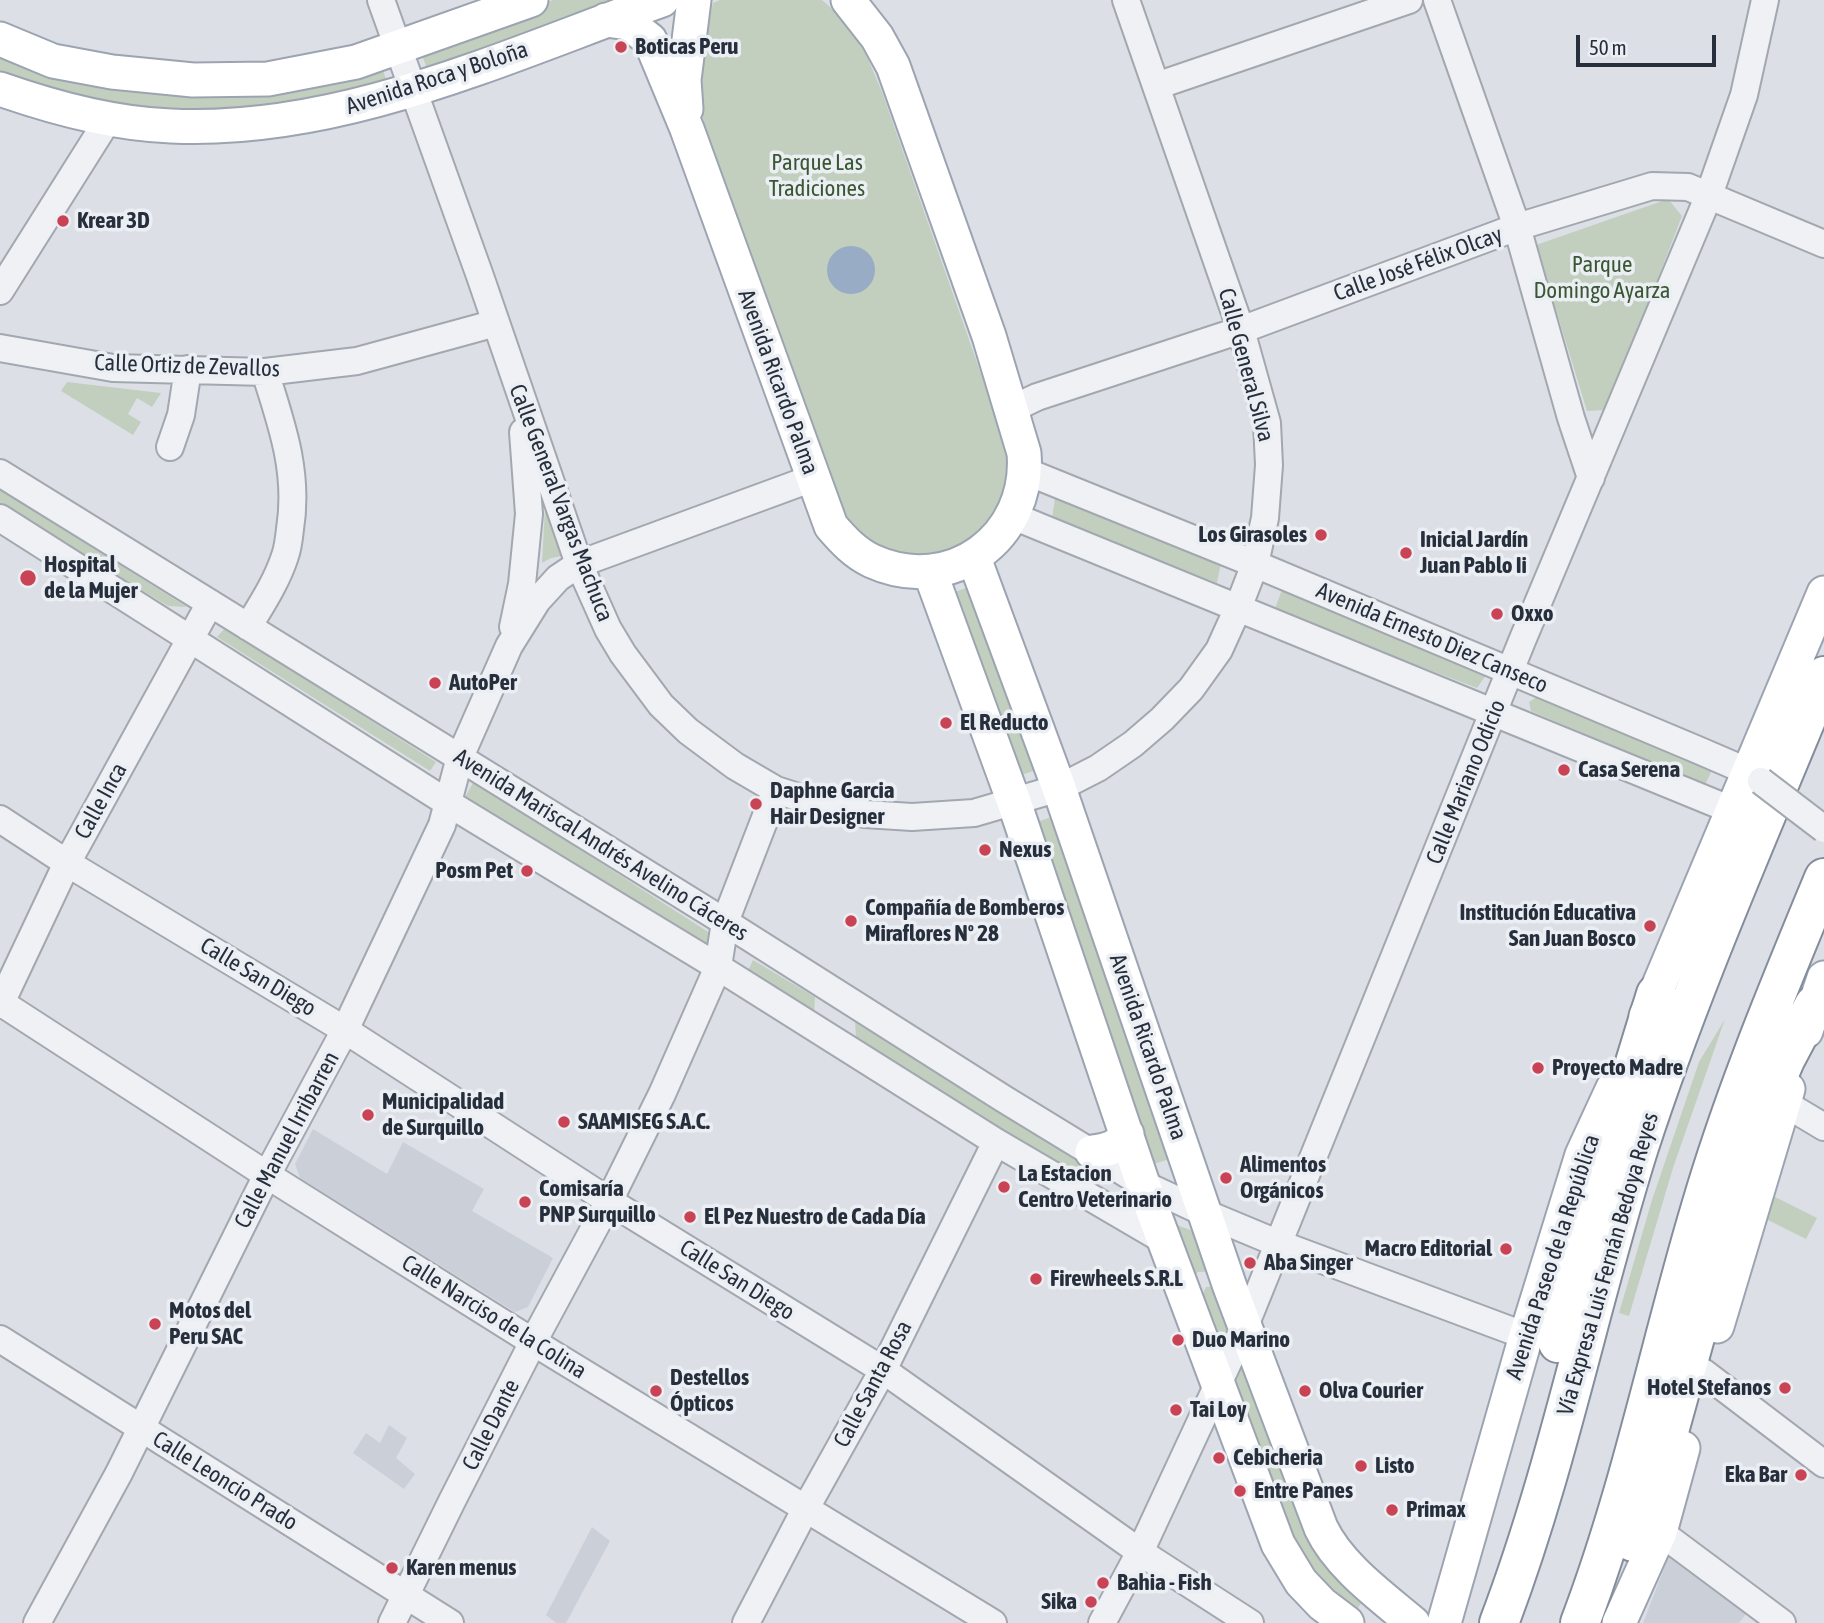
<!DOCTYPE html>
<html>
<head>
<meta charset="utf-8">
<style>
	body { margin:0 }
	#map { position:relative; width:1824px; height:1623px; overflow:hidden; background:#dce0e6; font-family:"Asap Condensed",sans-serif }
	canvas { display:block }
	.scale { position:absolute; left:1576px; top:35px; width:140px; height:32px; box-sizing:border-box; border:4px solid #272e3c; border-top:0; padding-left:9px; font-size:21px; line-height:24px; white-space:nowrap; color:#272e3c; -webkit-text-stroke:5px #ebeff4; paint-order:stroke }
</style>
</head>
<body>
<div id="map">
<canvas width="1824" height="1623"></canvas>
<div class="scale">50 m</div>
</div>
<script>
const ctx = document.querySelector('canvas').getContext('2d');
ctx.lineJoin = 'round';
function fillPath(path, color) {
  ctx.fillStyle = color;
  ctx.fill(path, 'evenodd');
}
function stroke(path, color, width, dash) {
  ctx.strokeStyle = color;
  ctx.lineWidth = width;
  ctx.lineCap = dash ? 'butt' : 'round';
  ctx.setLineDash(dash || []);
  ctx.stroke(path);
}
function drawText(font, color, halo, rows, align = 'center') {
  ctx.font = font + ' "Asap Condensed",sans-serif';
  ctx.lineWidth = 7;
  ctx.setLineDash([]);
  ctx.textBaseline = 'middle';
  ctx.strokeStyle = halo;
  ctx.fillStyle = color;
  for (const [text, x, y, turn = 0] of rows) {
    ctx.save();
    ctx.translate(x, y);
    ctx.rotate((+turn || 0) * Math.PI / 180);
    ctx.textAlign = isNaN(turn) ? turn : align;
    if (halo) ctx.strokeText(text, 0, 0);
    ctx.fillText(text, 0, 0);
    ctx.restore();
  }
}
const built = new Path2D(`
	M 313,1129 L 387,1174 L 403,1142 L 484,1189 L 472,1211 L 553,1258 L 528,1307 L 515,1312 L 300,1178 L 295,1164 Z
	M 389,1425 L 407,1438 L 396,1458 L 415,1474 L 404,1489 L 353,1453 L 366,1433 L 380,1443 Z
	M 592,1527 L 610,1541 L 566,1623 L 556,1623 L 546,1615 Z
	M 1670,1553 L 1749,1610 L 1739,1623 L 1643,1623 Z`);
const green = new Path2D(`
	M 553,0 L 622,0 L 430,76 L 419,48 Z
	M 720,0 L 822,0 L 847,22 L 868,59 L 882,92 L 1004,439 C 1007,456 1009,471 1005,488 C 994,541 933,566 885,550 C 870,545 857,531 846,521 L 705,129 C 696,86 703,46 713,3 Z
	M 0,49 L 85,77 L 380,62 L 390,90 L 348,102 L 144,116 L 0,81 Z
	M 1668,199 L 1682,216 L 1607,410 L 1587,411 L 1536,245 Z
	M 67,382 L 161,393 L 152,407 L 137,398 L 128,414 L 141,422 L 133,435 L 61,391 Z
	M 546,489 L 567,555 L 551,558 L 542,563 Z
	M 0,490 L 187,607 L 168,606 L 0,505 Z
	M 1055,498 L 1221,563 L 1217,583 L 1052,518 Z
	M 974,585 L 1040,769 L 1018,776 L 952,593 Z
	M 1283,587 L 1489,671 L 1477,688 L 1274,611 Z
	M 225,628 L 436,762 L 430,771 L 217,637 Z
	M 1541,694 L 1714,766 L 1705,785 L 1531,711 L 1529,702 Z
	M 473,783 L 481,786 L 716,937 L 713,951 L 465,797 Z
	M 1057,815 L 1176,1157 L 1154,1164 L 1034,823 Z
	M 753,960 L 815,997 L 814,1015 L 747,973 Z
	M 1725,1019 L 1673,1168 L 1629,1316 L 1619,1313 L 1652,1200 L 1699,1062 Z
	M 855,1021 L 1095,1169 L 1084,1185 L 856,1038 Z
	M 1771,1195 L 1817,1218 L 1806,1239 L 1760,1216 Z
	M 1177,1225 L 1204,1235 L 1221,1271 L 1198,1272 L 1192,1279 L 1175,1229 Z
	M 1217,1286 L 1238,1330 L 1219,1356 L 1200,1300 L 1206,1287 Z
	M 1245,1347 L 1368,1593 L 1354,1614 L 1320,1587 L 1275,1509 L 1229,1388 Z`);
const water = new Path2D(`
	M827 270a24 24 0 1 1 48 0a24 24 0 1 1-48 0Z`);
const minor = new Path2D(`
	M 381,0 L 480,276 L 579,564 L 608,629 L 623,654 L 661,705 L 688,731 L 735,766 L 776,790 L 820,804 L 865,814 L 912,817 L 974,813 L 1059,788 L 1098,768 L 1133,744 L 1162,719 L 1191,689 L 1219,650 L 1238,608 L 1255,564 L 1265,518 L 1269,465 L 1267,423 L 1241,330 L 1126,0
	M 1437,0 L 1517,227 L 1571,418 L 1591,478
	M 1156,86 L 1409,0
	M 0,291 L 109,118
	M 0,348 L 113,368 L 265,372 L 357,361 L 496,323
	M 1012,409 L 1037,397 L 1241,330 L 1517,227 L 1652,186 L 1688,187 L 1824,244
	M 170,447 L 181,415 L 188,369
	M 1025,471 L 1255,564 L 1698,750 L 1749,772 L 1761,781
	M 0,473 L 725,922 L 1004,1099 L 1143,1184 L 1205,1213 L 1277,1243 L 1526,1336
	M 1013,516 L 1734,811
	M 0,518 L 448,803 L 718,967 L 996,1142 L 1165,1241
	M 248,627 C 262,604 277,581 285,556 C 288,548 289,538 290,529 C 299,473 282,425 265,372
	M 513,627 L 522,584 L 529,514 L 523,432
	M 0,819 L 67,863 L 345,1030 L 609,1201 L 883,1370 L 1140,1552 L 1250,1623
	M 0,1002 L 267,1175 L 533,1342 L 993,1623
	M 0,1005 L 67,863 L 210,603
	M 1784,1103 L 1824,1127
	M 0,1339 L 450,1623
	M 1703,1372 L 1824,1464
	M 1660,1532 L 1782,1623
	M 37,1623 L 119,1473 L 267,1175 L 345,1030 L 442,825 L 460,757 L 509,646 L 537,601 L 558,578 L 579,564 L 813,478
	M 392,1623 L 452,1501 L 533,1342 L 609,1201 L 662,1094 L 718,967 L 725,922 L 776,790
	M 746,1623 L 806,1508 L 883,1370 L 996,1142
	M 1102,1623 L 1140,1552 L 1245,1326 L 1522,641 L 1709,195 L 1744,95 L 1765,0`);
const major = new Path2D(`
	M 606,20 L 628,23 L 650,40 L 687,129 L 831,526 C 843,540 855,553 872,561 C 951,597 1031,537 1024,453 L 989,336 L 893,66 L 877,37 L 848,0
	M 0,39 L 53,61 L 112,72 L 193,80 L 268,79 L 356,62 L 531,0
	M 0,89 C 54,108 113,124 171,126 C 341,134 505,56 662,0
	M 686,109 L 684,80 L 694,0
	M 974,558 L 1059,788 L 1230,1287 L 1321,1528 C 1339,1566 1381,1596 1413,1623
	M 930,572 L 1014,802 L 1143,1184 L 1278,1544 L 1301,1582 L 1322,1604 L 1347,1623
	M 1646,1016 L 1824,593
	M 1806,1031 L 1824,978
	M 1092,1152 C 1108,1150 1117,1148 1127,1134
	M 1717,1326 L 1788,1089
	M 1444,1623 L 1526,1336 L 1582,1155 L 1613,1088
	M 1619,1623 L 1660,1532 L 1683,1448`);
const highway = new Path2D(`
	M 1558,1343 L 1610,1144 L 1656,994
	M 1633,1542 L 1655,1482 L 1723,1236 L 1755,1130 L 1785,1060 L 1814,1005
	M 1499,1623 C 1558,1468 1589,1305 1639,1147 C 1691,987 1760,832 1824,676
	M 1580,1623 C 1631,1489 1659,1348 1700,1210 C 1733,1096 1779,987 1824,878`);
const minorBridge = new Path2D(`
	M 1761,781 L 1824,829`);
const markers = [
	[621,47,7,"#c94354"],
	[63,221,7,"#c94354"],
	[1321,535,7,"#c94354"],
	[1406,553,7,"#c94354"],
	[28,578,9,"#c94354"],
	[1497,614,7,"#c94354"],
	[435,683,7,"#c94354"],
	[946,723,7,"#c94354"],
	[1564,770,7,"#c94354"],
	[756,804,7,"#c94354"],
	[985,850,7,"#c94354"],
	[527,871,7,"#c94354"],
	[851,921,7,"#c94354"],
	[1650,926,7,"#c94354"],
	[1538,1068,7,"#c94354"],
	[368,1115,7,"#c94354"],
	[564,1122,7,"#c94354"],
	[1226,1178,7,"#c94354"],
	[1004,1187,7,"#c94354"],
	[525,1202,7,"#c94354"],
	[690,1217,7,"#c94354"],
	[1506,1249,7,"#c94354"],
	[1250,1263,7,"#c94354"],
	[1036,1279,7,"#c94354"],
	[155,1324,7,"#c94354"],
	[1178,1340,7,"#c94354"],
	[1785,1388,7,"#c94354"],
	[656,1391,7,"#c94354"],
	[1305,1391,7,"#c94354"],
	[1176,1410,7,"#c94354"],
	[1219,1458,7,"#c94354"],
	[1361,1466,7,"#c94354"],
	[1801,1475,7,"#c94354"],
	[1240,1491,7,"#c94354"],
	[1392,1510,7,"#c94354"],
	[392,1568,7,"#c94354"],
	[1103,1583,7,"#c94354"],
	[1091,1602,7,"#c94354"]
];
const poiNames = [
	["Boticas Peru",635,47],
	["Krear 3D",77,221],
	["Los Girasoles",1307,535,"right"],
	["Inicial Jardín",1420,540],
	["Juan Pablo Ii",1420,566],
	["Hospital",44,565],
	["de la Mujer",44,591],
	["Oxxo",1511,614],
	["AutoPer",449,683],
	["El Reducto",960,723],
	["Casa Serena",1578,770],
	["Daphne Garcia",770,791],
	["Hair Designer",770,817],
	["Nexus",999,850],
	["Posm Pet",513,871,"right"],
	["Compañía de Bomberos",865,908],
	["Miraflores Nº 28",865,934],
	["Institución Educativa",1636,913,"right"],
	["San Juan Bosco",1636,939,"right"],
	["Proyecto Madre",1552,1068],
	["Municipalidad",382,1102],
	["de Surquillo",382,1128],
	["SAAMISEG S.A.C.",578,1122],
	["Alimentos",1240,1165],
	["Orgánicos",1240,1191],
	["La Estacion",1018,1174],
	["Centro Veterinario",1018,1200],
	["Comisaría",539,1189],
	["PNP Surquillo",539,1215],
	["El Pez Nuestro de Cada Día",704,1217],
	["Macro Editorial",1492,1249,"right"],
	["Aba Singer",1264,1263],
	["Firewheels S.R.L",1050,1279],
	["Motos del",169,1311],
	["Peru SAC",169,1337],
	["Duo Marino",1192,1340],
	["Destellos",670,1378],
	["Ópticos",670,1404],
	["Hotel Stefanos",1771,1388,"right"],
	["Olva Courier",1319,1391],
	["Tai Loy",1190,1410],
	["Cebicheria",1233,1458],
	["Listo",1375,1466],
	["Eka Bar",1787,1475,"right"],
	["Entre Panes",1254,1491],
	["Primax",1406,1510],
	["Karen menus",406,1568],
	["Bahia - Fish",1117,1583],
	["Sika",1077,1602,"right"]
];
const streetNames = [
	["Avenida Roca y Boloña",437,78,-18],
	["Calle José Félix Olcay",1418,264,-20],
	["Calle General Silva",1246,365,75],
	["Calle Ortiz de Zevallos",187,366,2],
	["Avenida Ricardo Palma",778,382,70],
	["Calle General Vargas Machuca",561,503,69],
	["Avenida Ernesto Diez Canseco",1432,638,23],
	["Calle Mariano Odicio",1466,782,-68],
	["Calle Inca",101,801,-61],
	["Avenida Mariscal Andrés Avelino Cáceres",601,845,32],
	["Calle San Diego",258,977,31],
	["Avenida Ricardo Palma",1148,1047,71],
	["Calle Manuel Irribarren",287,1140,-62],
	["Avenida Paseo de la República",1553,1257,-72],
	["Vía Expresa Luis Fernán Bedoya Reyes",1608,1264,-74],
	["Calle San Diego",737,1280,32],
	["Calle Narciso de la Colina",494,1317,32],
	["Calle Santa Rosa",873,1384,-62],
	["Calle Dante",491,1425,-63],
	["Calle Leoncio Prado",225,1481,32]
];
const parkNames = [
	["Parque Las",817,163],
	["Tradiciones",817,189],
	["Parque",1602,265],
	["Domingo Ayarza",1602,291]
];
fillPath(built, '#cacfd8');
fillPath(green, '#c2cfbe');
fillPath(water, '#98adc5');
stroke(minor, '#a2a7b0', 30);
stroke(major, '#9ca4b1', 37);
stroke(highway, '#848d9c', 42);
stroke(minor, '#eff1f4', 26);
stroke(major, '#fff', 33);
stroke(highway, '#fff', 38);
stroke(minorBridge, '#a2a7b0', 30, []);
stroke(minorBridge, '#eff1f4', 26);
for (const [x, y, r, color] of markers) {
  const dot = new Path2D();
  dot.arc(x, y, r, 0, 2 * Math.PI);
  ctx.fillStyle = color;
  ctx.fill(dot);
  stroke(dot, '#ebeff4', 2.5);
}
drawText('bold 23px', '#272e3c', '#ebeff4', poiNames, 'left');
drawText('23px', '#272e3c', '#ebeff4', streetNames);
drawText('23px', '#3a5734', '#ebeff4', parkNames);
</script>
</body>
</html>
